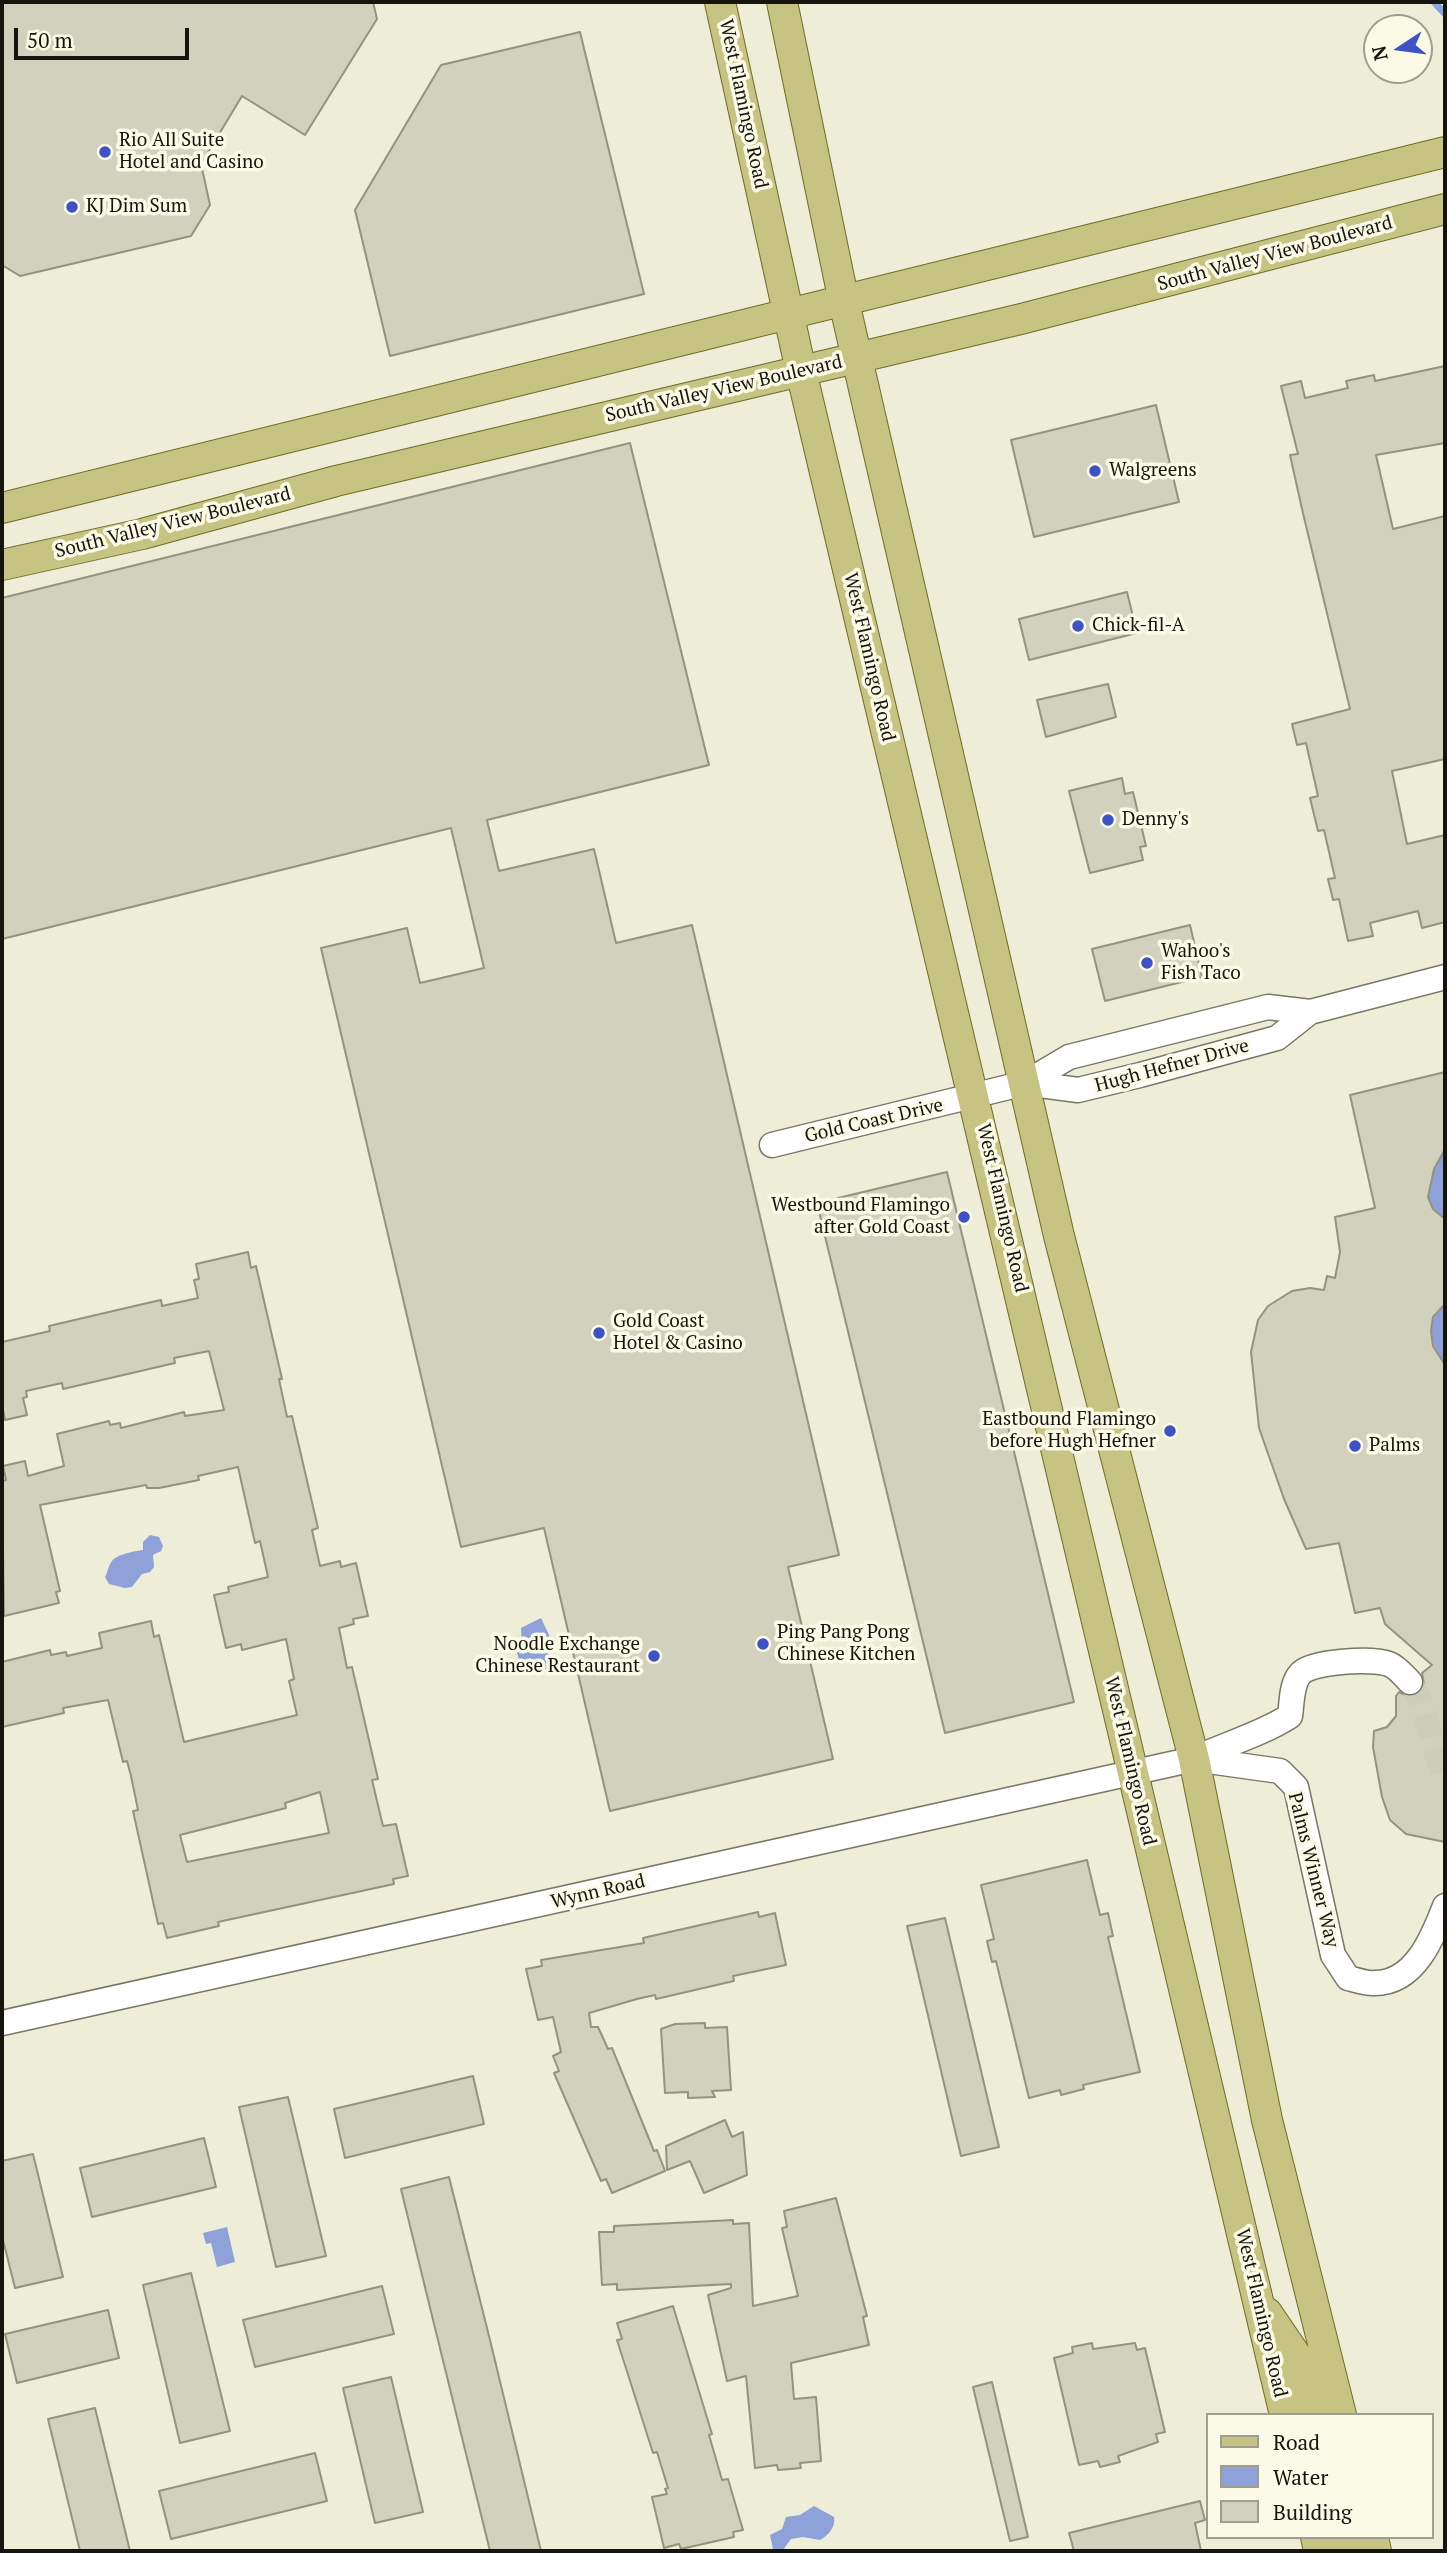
<!DOCTYPE html>
<html>
<head>
<meta charset="utf-8">
<style>
	body { margin:0 }
	#map { position:relative; width:1447px; height:2553px; overflow:hidden; background:#ededd8; font-family:"PT Serif",serif }
	canvas { display:block }
	.frame { position:absolute; inset:0; border:4px solid #15150e; pointer-events:none }
	.legend { position:absolute; left:1206px; top:2413px; width:228px; height:126px; box-sizing:border-box; background:#fafae6; border:2px solid #9e9e90; margin:0; padding:9px 12px; list-style:none; font-size:21px; color:#15150e }
	.legend li { display:flex; align-items:center; gap:14px; height:35px }
	.legend b { width:35px; border:2px solid #9e9e90 }
	.north { position:absolute; left:1363px; top:14px; width:70px; height:70px; box-sizing:border-box; background:#fafae6; border:2px solid #9e9e90; border-radius:50%; rotate:257deg; font-size:19px; font-weight:700; line-height:28px; text-align:center; color:#15150e }
	.north::after { content:''; display:block; margin:auto; width:24px; height:32px; background:#3c52c5; clip-path:polygon(50% 0,100% 100%,50% 72%,0 100%) }
	.scale { position:absolute; left:14px; top:28px; width:175px; height:32px; box-sizing:border-box; border:4px solid #15150e; border-top:0; padding-left:9px; font-size:21px; line-height:24px; white-space:nowrap; color:#15150e; -webkit-text-stroke:5px #fafae6; paint-order:stroke }
</style>
</head>
<body>
<div id="map">
<canvas width="1447" height="2553"></canvas>
<div class="frame"></div>
<ul class="legend">
<li><b style="height:9px;background:#c6c383"></b>Road</li>
<li><b style="height:19px;background:#8ea1d8"></b>Water</li>
<li><b style="height:19px;background:#d1d1bd"></b>Building</li>
</ul>
<div class="north">N</div>
<div class="scale">50 m</div>
</div>
<script>
const ctx = document.querySelector('canvas').getContext('2d');
ctx.lineJoin = 'round';
function fillPath(path, color) {
  ctx.fillStyle = color;
  ctx.fill(path, 'evenodd');
}
function stroke(path, color, width, dash) {
  ctx.strokeStyle = color;
  ctx.lineWidth = width;
  ctx.lineCap = dash ? 'butt' : 'round';
  ctx.setLineDash(dash || []);
  ctx.stroke(path);
}
function drawText(font, color, halo, rows, align = 'center') {
  ctx.font = font + ' "PT Serif",serif';
  ctx.lineWidth = 7;
  ctx.setLineDash([]);
  ctx.textBaseline = 'middle';
  ctx.strokeStyle = halo;
  ctx.fillStyle = color;
  for (const [text, x, y, turn = 0] of rows) {
    ctx.save();
    ctx.translate(x, y);
    ctx.rotate((+turn || 0) * Math.PI / 180);
    ctx.textAlign = isNaN(turn) ? turn : align;
    if (halo) ctx.strokeText(text, 0, 0);
    ctx.fillText(text, 0, 0);
    ctx.restore();
  }
}
const water = new Path2D(`
	M 1445,1149 L 1445,1219 C 1417,1207 1429,1166 1445,1149 Z
	M 1445,1304 L 1445,1364 C 1430,1345 1424,1321 1445,1304 Z
	M 150,1535 L 159,1537 L 163,1546 L 161,1551 L 153,1555 L 154,1567 L 150,1572 L 142,1574 L 132,1587 L 125,1588 L 109,1584 L 105,1577 C 108,1572 108,1566 112,1561 C 117,1554 136,1551 143,1550 L 143,1542 Z
	M 541,1618 L 550,1637 L 547,1646 L 552,1670 L 538,1673 L 530,1666 L 521,1668 L 517,1652 L 522,1649 L 521,1628 Z
	M 227,2227 L 235,2262 L 217,2267 L 211,2243 L 206,2244 L 203,2233 Z
	M 814,2506 L 834,2517 C 836,2526 829,2535 820,2540 L 803,2537 L 791,2539 L 783,2550 L 773,2549 L 770,2535 L 782,2529 L 786,2517 L 800,2515 Z`);
const stream = new Path2D(`
	M 1434,2 L 1445,14`);
const building = new Path2D(`
	M 2,2 L 373,2 L 377,19 L 305,135 L 242,96 L 201,164 L 210,205 L 191,236 L 20,276 L 2,265 Z
	M 580,32 L 644,294 L 390,356 L 355,210 L 441,65 Z
	M 1445,366 L 1445,443 L 1376,455 L 1393,529 L 1445,516 L 1445,759 L 1392,771 L 1407,844 L 1445,835 L 1445,922 L 1422,928 L 1418,911 L 1370,923 L 1373,936 L 1348,941 L 1339,899 L 1333,900 L 1328,879 L 1335,878 L 1324,830 L 1318,831 L 1310,798 L 1318,796 L 1306,743 L 1297,745 L 1292,724 L 1350,709 L 1302,509 L 1290,455 L 1298,454 L 1281,386 L 1301,381 L 1305,398 L 1348,388 L 1346,381 L 1374,375 L 1375,381 Z
	M 1156,405 L 1179,502 L 1034,537 L 1011,440 Z
	M 630,443 L 709,765 L 487,820 L 499,871 L 594,849 L 616,943 L 692,925 L 839,1555 L 788,1567 L 833,1759 L 610,1811 L 544,1528 L 461,1547 L 321,948 L 407,928 L 420,983 L 484,968 L 451,828 L 2,939 L 2,598 Z
	M 1127,592 L 1137,633 L 1029,660 L 1019,619 Z
	M 1108,684 L 1116,717 L 1046,737 L 1037,700 Z
	M 1122,778 L 1125,794 L 1133,792 L 1146,846 L 1140,847 L 1143,860 L 1090,873 L 1069,791 Z
	M 1190,925 L 1202,977 L 1105,1001 L 1092,949 Z
	M 1445,1072 L 1445,1149 L 1434,1169 L 1428,1197 L 1433,1209 L 1445,1219 L 1445,1304 L 1433,1317 L 1431,1331 L 1433,1346 L 1445,1365 L 1445,1842 L 1406,1834 L 1390,1820 L 1382,1797 L 1373,1747 L 1374,1731 L 1387,1727 L 1396,1716 L 1396,1696 L 1399,1692 L 1407,1696 L 1420,1693 L 1424,1685 L 1422,1673 L 1432,1665 L 1385,1624 L 1380,1608 L 1355,1613 L 1339,1543 L 1306,1549 L 1284,1499 L 1259,1428 L 1251,1352 L 1258,1320 L 1268,1306 L 1292,1291 L 1310,1288 L 1324,1290 L 1327,1276 L 1335,1278 L 1340,1252 L 1335,1217 L 1375,1208 L 1350,1095 Z
	M 947,1172 L 1074,1702 L 945,1733 L 817,1203 Z
	M 248,1252 L 251,1268 L 256,1266 L 282,1379 L 279,1379 L 287,1417 L 292,1416 L 318,1528 L 312,1530 L 320,1566 L 340,1561 L 341,1567 L 356,1563 L 368,1616 L 353,1619 L 354,1624 L 339,1628 L 347,1668 L 352,1667 L 378,1779 L 372,1780 L 383,1826 L 396,1824 L 408,1876 L 393,1879 L 394,1884 L 218,1922 L 219,1926 L 167,1938 L 163,1923 L 158,1924 L 133,1811 L 138,1810 L 131,1776 L 127,1761 L 123,1762 L 108,1700 L 63,1708 L 64,1713 L 2,1727 L 2,1662 L 50,1650 L 51,1655 L 66,1652 L 67,1656 L 102,1648 L 99,1633 L 151,1621 L 154,1637 L 159,1635 L 184,1742 L 297,1715 L 289,1681 L 294,1679 L 286,1639 L 242,1650 L 241,1644 L 226,1648 L 214,1595 L 229,1592 L 228,1587 L 268,1577 L 260,1541 L 255,1543 L 238,1467 L 198,1476 L 199,1480 L 159,1488 L 147,1488 L 146,1485 L 40,1505 L 60,1591 L 56,1592 L 59,1603 L 4,1616 L 2,1481 L 6,1480 L 3,1466 L 25,1461 L 28,1476 L 64,1466 L 57,1434 L 109,1421 L 110,1425 L 120,1423 L 121,1428 L 184,1412 L 185,1416 L 224,1410 L 209,1351 L 174,1358 L 175,1363 L 63,1389 L 62,1383 L 26,1391 L 27,1397 L 23,1398 L 27,1415 L 5,1420 L 2,1404 L 2,1342 L 50,1331 L 49,1326 L 143,1304 L 161,1300 L 162,1306 L 198,1298 L 194,1280 L 199,1279 L 196,1264 ZM 320,1792 L 329,1833 L 187,1862 L 180,1835 L 286,1808 L 285,1803 Z
	M 1087,1860 L 1100,1915 L 1108,1913 L 1113,1936 L 1108,1937 L 1140,2072 L 1083,2085 L 1084,2089 L 1061,2095 L 1060,2090 L 1029,2098 L 996,1961 L 992,1962 L 987,1941 L 994,1939 L 981,1885 Z
	M 758,1912 L 759,1917 L 775,1913 L 786,1965 L 733,1976 L 734,1981 L 656,1999 L 655,1995 L 637,1999 L 589,2013 L 591,2027 L 598,2027 L 608,2049 L 612,2048 L 654,2151 L 657,2150 L 665,2171 L 612,2193 L 606,2179 L 601,2181 L 554,2073 L 559,2071 L 553,2056 L 561,2052 L 553,2017 L 538,2020 L 526,1969 L 542,1966 L 541,1960 L 644,1943 L 643,1938 Z
	M 945,1918 L 999,2147 L 961,2156 L 907,1926 Z
	M 705,2023 L 705,2028 L 727,2027 L 731,2090 L 712,2091 L 715,2097 L 688,2098 L 688,2092 L 665,2093 L 661,2029 L 675,2024 Z
	M 473,2076 L 484,2124 L 345,2158 L 334,2109 Z
	M 288,2097 L 326,2256 L 276,2267 L 239,2107 Z
	M 725,2120 L 732,2137 L 743,2132 L 747,2175 L 704,2193 L 690,2161 L 667,2170 L 666,2146 Z
	M 204,2138 L 216,2187 L 92,2217 L 80,2168 Z
	M 33,2154 L 63,2277 L 15,2288 L 2,2236 L 2,2161 Z
	M 449,2177 L 490,2340 L 541,2551 L 490,2551 L 435,2328 L 401,2189 Z
	M 836,2198 L 867,2316 L 863,2317 L 869,2345 L 791,2363 L 794,2399 L 816,2397 L 821,2461 L 800,2463 L 801,2468 L 778,2470 L 777,2465 L 755,2468 L 746,2376 L 727,2381 L 708,2295 L 731,2288 L 731,2284 L 617,2290 L 617,2284 L 602,2285 L 599,2232 L 614,2232 L 614,2226 L 733,2220 L 733,2224 L 749,2223 L 753,2306 L 798,2296 L 782,2228 L 787,2227 L 784,2211 Z
	M 191,2273 L 230,2431 L 180,2443 L 143,2285 Z
	M 382,2286 L 394,2334 L 255,2367 L 243,2320 Z
	M 673,2306 L 712,2434 L 709,2435 L 722,2480 L 728,2479 L 743,2530 L 733,2532 L 734,2537 L 681,2549 L 679,2544 L 664,2548 L 652,2497 L 667,2494 L 665,2489 L 668,2488 L 657,2452 L 653,2453 L 617,2340 L 622,2339 L 617,2323 Z
	M 108,2310 L 119,2358 L 17,2383 L 5,2334 Z
	M 1092,2343 L 1093,2349 L 1135,2343 L 1137,2350 L 1145,2348 L 1165,2432 L 1156,2434 L 1158,2442 L 1118,2456 L 1120,2462 L 1100,2467 L 1098,2461 L 1079,2465 L 1054,2358 L 1073,2353 L 1072,2347 Z
	M 391,2377 L 423,2512 L 375,2523 L 343,2388 Z
	M 992,2382 L 1028,2537 L 1010,2541 L 973,2387 Z
	M 95,2408 L 130,2551 L 80,2551 L 48,2419 Z
	M 315,2453 L 327,2501 L 171,2539 L 159,2491 Z
	M 1200,2501 L 1205,2520 L 1195,2523 L 1201,2551 L 1074,2551 L 1069,2533 Z`);
const minorTunnel = new Path2D(`
	M 1410,1682 L 1421,1701 L 1445,1782`);
const minor = new Path2D(`
	M 1025,1083 L 1078,1090 L 1140,1075 L 1277,1038 L 1310,1012
	M 772,1145 L 1025,1083 L 1069,1057 L 1268,1007 L 1310,1012 L 1445,977
	M 1194,1759 L 1280,1771 L 1296,1787 L 1333,1955 L 1348,1978 C 1356,1980 1367,1984 1375,1983 C 1415,1983 1433,1937 1445,1906
	M 2,2023 L 1194,1759 C 1226,1744 1260,1735 1290,1716 C 1292,1703 1291,1683 1301,1673 C 1314,1661 1372,1658 1389,1664 C 1397,1667 1404,1676 1410,1682`);
const major = new Path2D(`
	M 720,2 L 801,371 L 1285,2415
	M 782,2 L 844,302 L 1059,1236 L 1194,1759 L 1267,2120 L 1341,2415
	M 2,508 L 1445,152
	M 2,565 L 142,534 L 336,481 L 1021,319 L 1445,209
	M 1267,2313 L 1301,2363 L 1314,2415
	M 1316,2537 L 1319,2551
	M 1346,2537 L 1350,2551
	M 1373,2537 L 1376,2551`);
const markers = [
	[105,152,7,"#3c52c5"],
	[72,207,7,"#3c52c5"],
	[1095,471,7,"#3c52c5"],
	[1078,626,7,"#3c52c5"],
	[1108,820,7,"#3c52c5"],
	[1147,963,7,"#3c52c5"],
	[964,1217,7,"#3c52c5"],
	[599,1333,7,"#3c52c5"],
	[1170,1431,7,"#3c52c5"],
	[1355,1446,7,"#3c52c5"],
	[763,1644,7,"#3c52c5"],
	[654,1656,7,"#3c52c5"]
];
const streetNames = [
	["West Flamingo Road",743,104,78],
	["South Valley View Boulevard",1275,254,-15],
	["South Valley View Boulevard",724,389,-13],
	["South Valley View Boulevard",173,523,-14],
	["West Flamingo Road",869,657,77],
	["Hugh Hefner Drive",1172,1066,-15],
	["Gold Coast Drive",874,1121,-13],
	["West Flamingo Road",1002,1208,77],
	["West Flamingo Road",1130,1761,77],
	["Palms Winner Way",1313,1870,76],
	["Wynn Road",598,1892,-13],
	["West Flamingo Road",1261,2313,77]
];
const poiNames = [
	["Rio All Suite",119,141],
	["Hotel and Casino",119,163],
	["KJ Dim Sum",86,207],
	["Walgreens",1109,471],
	["Chick-fil-A",1092,626],
	["Denny's",1122,820],
	["Wahoo's",1161,952],
	["Fish Taco",1161,974],
	["Westbound Flamingo",950,1206,"right"],
	["after Gold Coast",950,1228,"right"],
	["Gold Coast",613,1322],
	["Hotel & Casino",613,1344],
	["Eastbound Flamingo",1156,1420,"right"],
	["before Hugh Hefner",1156,1442,"right"],
	["Palms",1369,1446],
	["Ping Pang Pong",777,1633],
	["Chinese Kitchen",777,1655],
	["Noodle Exchange",640,1645,"right"],
	["Chinese Restaurant",640,1667,"right"]
];
fillPath(water, '#8ea1d8');
stroke(stream, '#8ea1d8', 7);
fillPath(building, '#d1d1bd');
stroke(building, '#949381', 2);
stroke(minorTunnel, '#cdcdba', 24, [24, 12]);
stroke(minor, '#787866', 27);
stroke(major, '#6f6c25', 32);
stroke(minor, '#fff', 24);
stroke(major, '#c6c383', 30);
for (const [x, y, r, color] of markers) {
  const dot = new Path2D();
  dot.arc(x, y, r, 0, 2 * Math.PI);
  ctx.fillStyle = color;
  ctx.fill(dot);
  stroke(dot, '#fafae6', 2.5);
}
drawText('19px', '#15150e', '#fafae6', streetNames);
drawText('19px', '#15150e', '#fafae6', poiNames, 'left');
</script>
</body>
</html>
